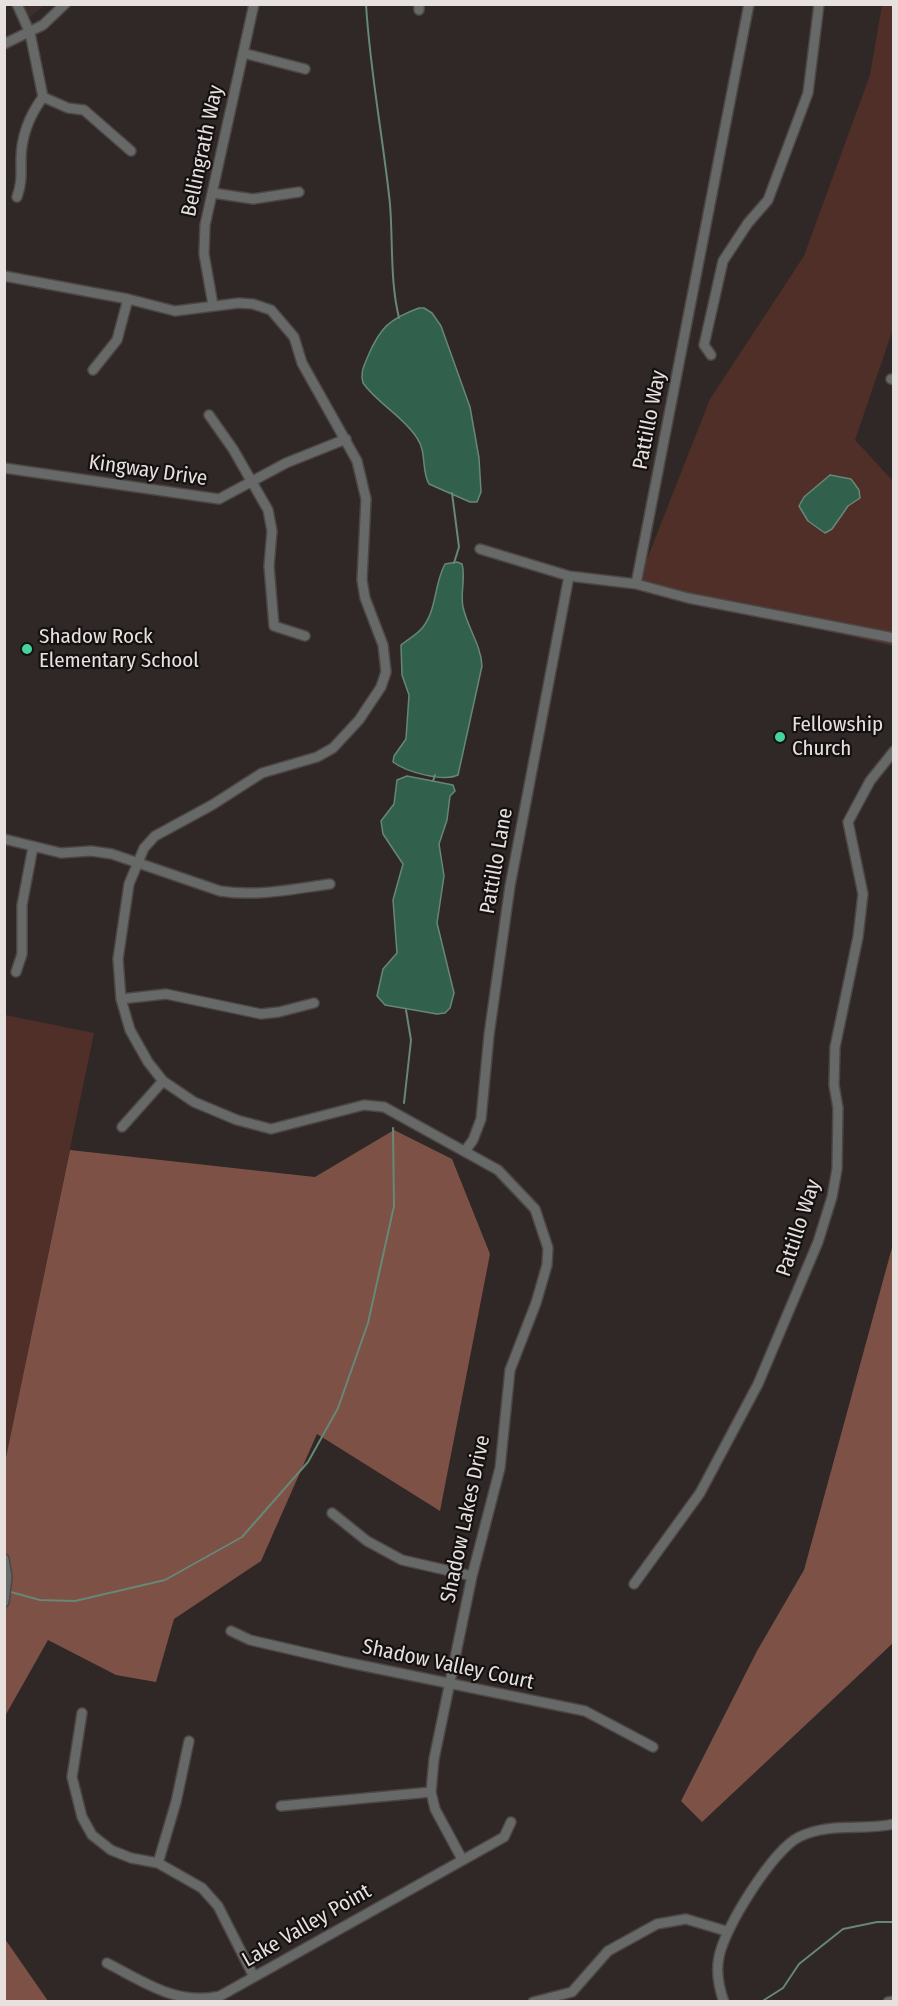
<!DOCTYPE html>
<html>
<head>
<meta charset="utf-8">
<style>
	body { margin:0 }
	#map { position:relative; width:898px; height:2006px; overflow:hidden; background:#2f2826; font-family:"Fira Sans Condensed",sans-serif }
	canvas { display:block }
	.frame { position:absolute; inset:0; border:6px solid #e6e1df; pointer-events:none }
</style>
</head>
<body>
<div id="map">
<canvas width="898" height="2006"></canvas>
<div class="frame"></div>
</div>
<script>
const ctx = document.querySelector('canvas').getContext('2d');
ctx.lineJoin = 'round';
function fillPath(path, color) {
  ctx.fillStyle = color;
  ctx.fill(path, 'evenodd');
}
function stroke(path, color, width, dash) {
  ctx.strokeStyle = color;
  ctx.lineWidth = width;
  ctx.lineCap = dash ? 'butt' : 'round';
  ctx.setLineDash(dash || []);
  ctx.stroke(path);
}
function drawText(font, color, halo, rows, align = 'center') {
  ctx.font = font + ' "Fira Sans Condensed",sans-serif';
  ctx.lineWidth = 4.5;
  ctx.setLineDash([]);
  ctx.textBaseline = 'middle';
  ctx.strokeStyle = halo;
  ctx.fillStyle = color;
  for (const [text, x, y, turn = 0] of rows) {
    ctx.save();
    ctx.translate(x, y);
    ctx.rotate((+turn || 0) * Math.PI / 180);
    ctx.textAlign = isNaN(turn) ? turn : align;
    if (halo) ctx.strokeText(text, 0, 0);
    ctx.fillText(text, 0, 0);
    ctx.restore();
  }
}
const built = new Path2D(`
	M 21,4 L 45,5 L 24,22 Z`);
const green = new Path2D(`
	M 882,5 L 893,5 L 893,329 L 855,440 L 893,481 L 893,646 L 636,587 L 710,399 L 804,256 L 870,75 Z
	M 5,1015 L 94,1033 L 5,1462 Z`);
const forest = new Path2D(`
	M 394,1130 L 452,1159 L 490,1254 L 440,1511 L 317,1434 L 261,1561 L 174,1619 L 156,1682 L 116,1675 L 48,1640 L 5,1716 L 5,1462 L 70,1150 L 315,1177 Z
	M 893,1244 L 893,1643 L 702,1822 L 681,1801 L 757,1651 L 804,1570 Z
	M 5,1939 L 48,2001 L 5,2001 Z`);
const water = new Path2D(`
	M 419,308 L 424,308 L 432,313 L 441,326 L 470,407 L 479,458 L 481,492 L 477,502 L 470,502 L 429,484 C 421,470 427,452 417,438 C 403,416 378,404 363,383 C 360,372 364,366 368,356 C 380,328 389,319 419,308 Z
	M 830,475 L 851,479 L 859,490 L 860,498 L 848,506 L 832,529 L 825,533 L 808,521 L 799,506 L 804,497 Z
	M 457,562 L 462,564 C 466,578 460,592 463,607 C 468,629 481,645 482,666 L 458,775 C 443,782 406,772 393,762 L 394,756 L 406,739 L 409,695 L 402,675 L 401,645 C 408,639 417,635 423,627 C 437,609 434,584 445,564 Z
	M 407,776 L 453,785 L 455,791 L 450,796 L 447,820 L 439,844 L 444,876 L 437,923 L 454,993 L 450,1008 L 445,1013 L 437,1014 L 385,1005 L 377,996 L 383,969 L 397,953 L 393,900 L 403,864 L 383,834 L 381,821 L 394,804 L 397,780 Z`);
const stream = new Path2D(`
	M 366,4 C 370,72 383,137 390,204 C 393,242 390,281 399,318
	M 452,493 L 459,547 L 454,563
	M 433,781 L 435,775
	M 404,1103 L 411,1040 L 406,1010
	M 7,1591 L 40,1600 L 75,1601 L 165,1580 L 242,1537 L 308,1462 L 338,1408 L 368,1323 L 394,1206 L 393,1128
	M 761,2002 L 783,1988 L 799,1964 L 843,1929 L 877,1922 L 894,1922`);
const minor = new Path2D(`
	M 17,4 L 30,33 L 43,97 L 68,108 L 84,110 L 131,151
	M 419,4 L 419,10
	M 4,44 L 43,25 L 65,4
	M 243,53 L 305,69
	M 213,193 L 253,199 L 299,192
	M 17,197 C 22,183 21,174 21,160 C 21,136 29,116 43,97
	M 4,276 L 128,299 L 175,311 L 239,303 L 253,304 L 271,310 L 294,337 L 302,363 L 357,461 L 366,499 L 362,580 L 365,598 L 383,645 L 386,672 L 381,687 L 359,720 L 333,748 L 317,757 L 262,773 L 212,805 L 155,836 L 144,848 L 129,884 L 118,959 L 121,999 L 130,1030 L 148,1062 L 163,1081 L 194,1102 L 237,1120 L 271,1129 L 364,1105 L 384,1107 L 498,1170 L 535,1209 L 548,1248 L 547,1265 L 536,1303 L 510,1370 L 500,1468 L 472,1576 L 434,1759 L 431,1792 L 435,1809 L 462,1859
	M 213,305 L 204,254 L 205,225 L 254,4
	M 711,355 L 704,345 L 723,261 L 748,223 L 768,200 L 808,93 L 819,4
	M 93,370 L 117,340 L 128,299
	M 891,379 L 894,380
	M 209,415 L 233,449 L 268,510 L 272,531 L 269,566 L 274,626 L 305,636
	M 4,468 L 219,499 L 286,463 L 346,439
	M 480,549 L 569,576 L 636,584 L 688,598 L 894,638
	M 636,584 L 749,4
	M 4,839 L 61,853 L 91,851 L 112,854 L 220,891 C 257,897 293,889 330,884
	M 16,972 L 22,954 L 22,905 L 33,847
	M 121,999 L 166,994 L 261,1014 L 279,1012 L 314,1003
	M 122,1127 L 163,1081
	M 465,1151 L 473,1140 L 481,1119 L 489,1035 L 510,886 L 569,576
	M 332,1513 L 367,1541 L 402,1560 L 472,1576
	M 4,1559 L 7,1577 L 4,1602
	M 634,1584 L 700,1493 L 758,1384 L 818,1242 L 832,1197 L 837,1169 L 838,1108 L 834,1085 L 835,1047 L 858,937 L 863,894 L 848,822 L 870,781 L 894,751
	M 231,1631 L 250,1640 L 345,1662 L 585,1711 L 653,1747
	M 82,1713 L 72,1777 L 82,1817 L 92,1835 L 111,1850 L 131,1858 L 158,1863 L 202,1888 L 218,1906 L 254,1977
	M 281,1806 L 431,1792
	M 158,1863 L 176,1802 L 189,1741
	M 107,1963 C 144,1982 177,2006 220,1996 L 504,1837 L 511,1822
	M 533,2002 L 572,1992 L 608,1951 L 657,1924 L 686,1919 L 726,1931
	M 724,2002 C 719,1988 716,1971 719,1957 C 724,1928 773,1850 799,1837 C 830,1822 862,1831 894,1824
	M 888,2002 L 894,2001`);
const markers = [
	[27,649,6,"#46d49e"],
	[780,737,6,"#46d49e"]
];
const streetNames = [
	["Bellingrath Way",203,151,-78],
	["Pattillo Way",650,420,-79],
	["Kingway Drive",148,471,8],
	["Pattillo Lane",497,861,-80],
	["Pattillo Way",799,1228,-72],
	["Shadow Lakes Drive",466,1519,-78],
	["Shadow Valley Court",448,1665,12],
	["Lake Valley Point",307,1926,-30]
];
const poiNames = [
	["Shadow Rock",39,637],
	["Elementary School",39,661],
	["Fellowship",792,725],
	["Church",792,749]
];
fillPath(built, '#3d2f2c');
fillPath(green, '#4f2f27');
fillPath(forest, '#7d5145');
fillPath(water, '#31604c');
stroke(water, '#678778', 1.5);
stroke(stream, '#678778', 2);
stroke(minor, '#4c4644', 12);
stroke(minor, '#666967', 9);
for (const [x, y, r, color] of markers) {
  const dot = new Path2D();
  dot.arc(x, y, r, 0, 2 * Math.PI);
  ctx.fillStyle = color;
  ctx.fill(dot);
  stroke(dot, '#151111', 2);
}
drawText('21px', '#e6e1df', '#151111', streetNames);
drawText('21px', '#e6e1df', '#151111', poiNames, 'left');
</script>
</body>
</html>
